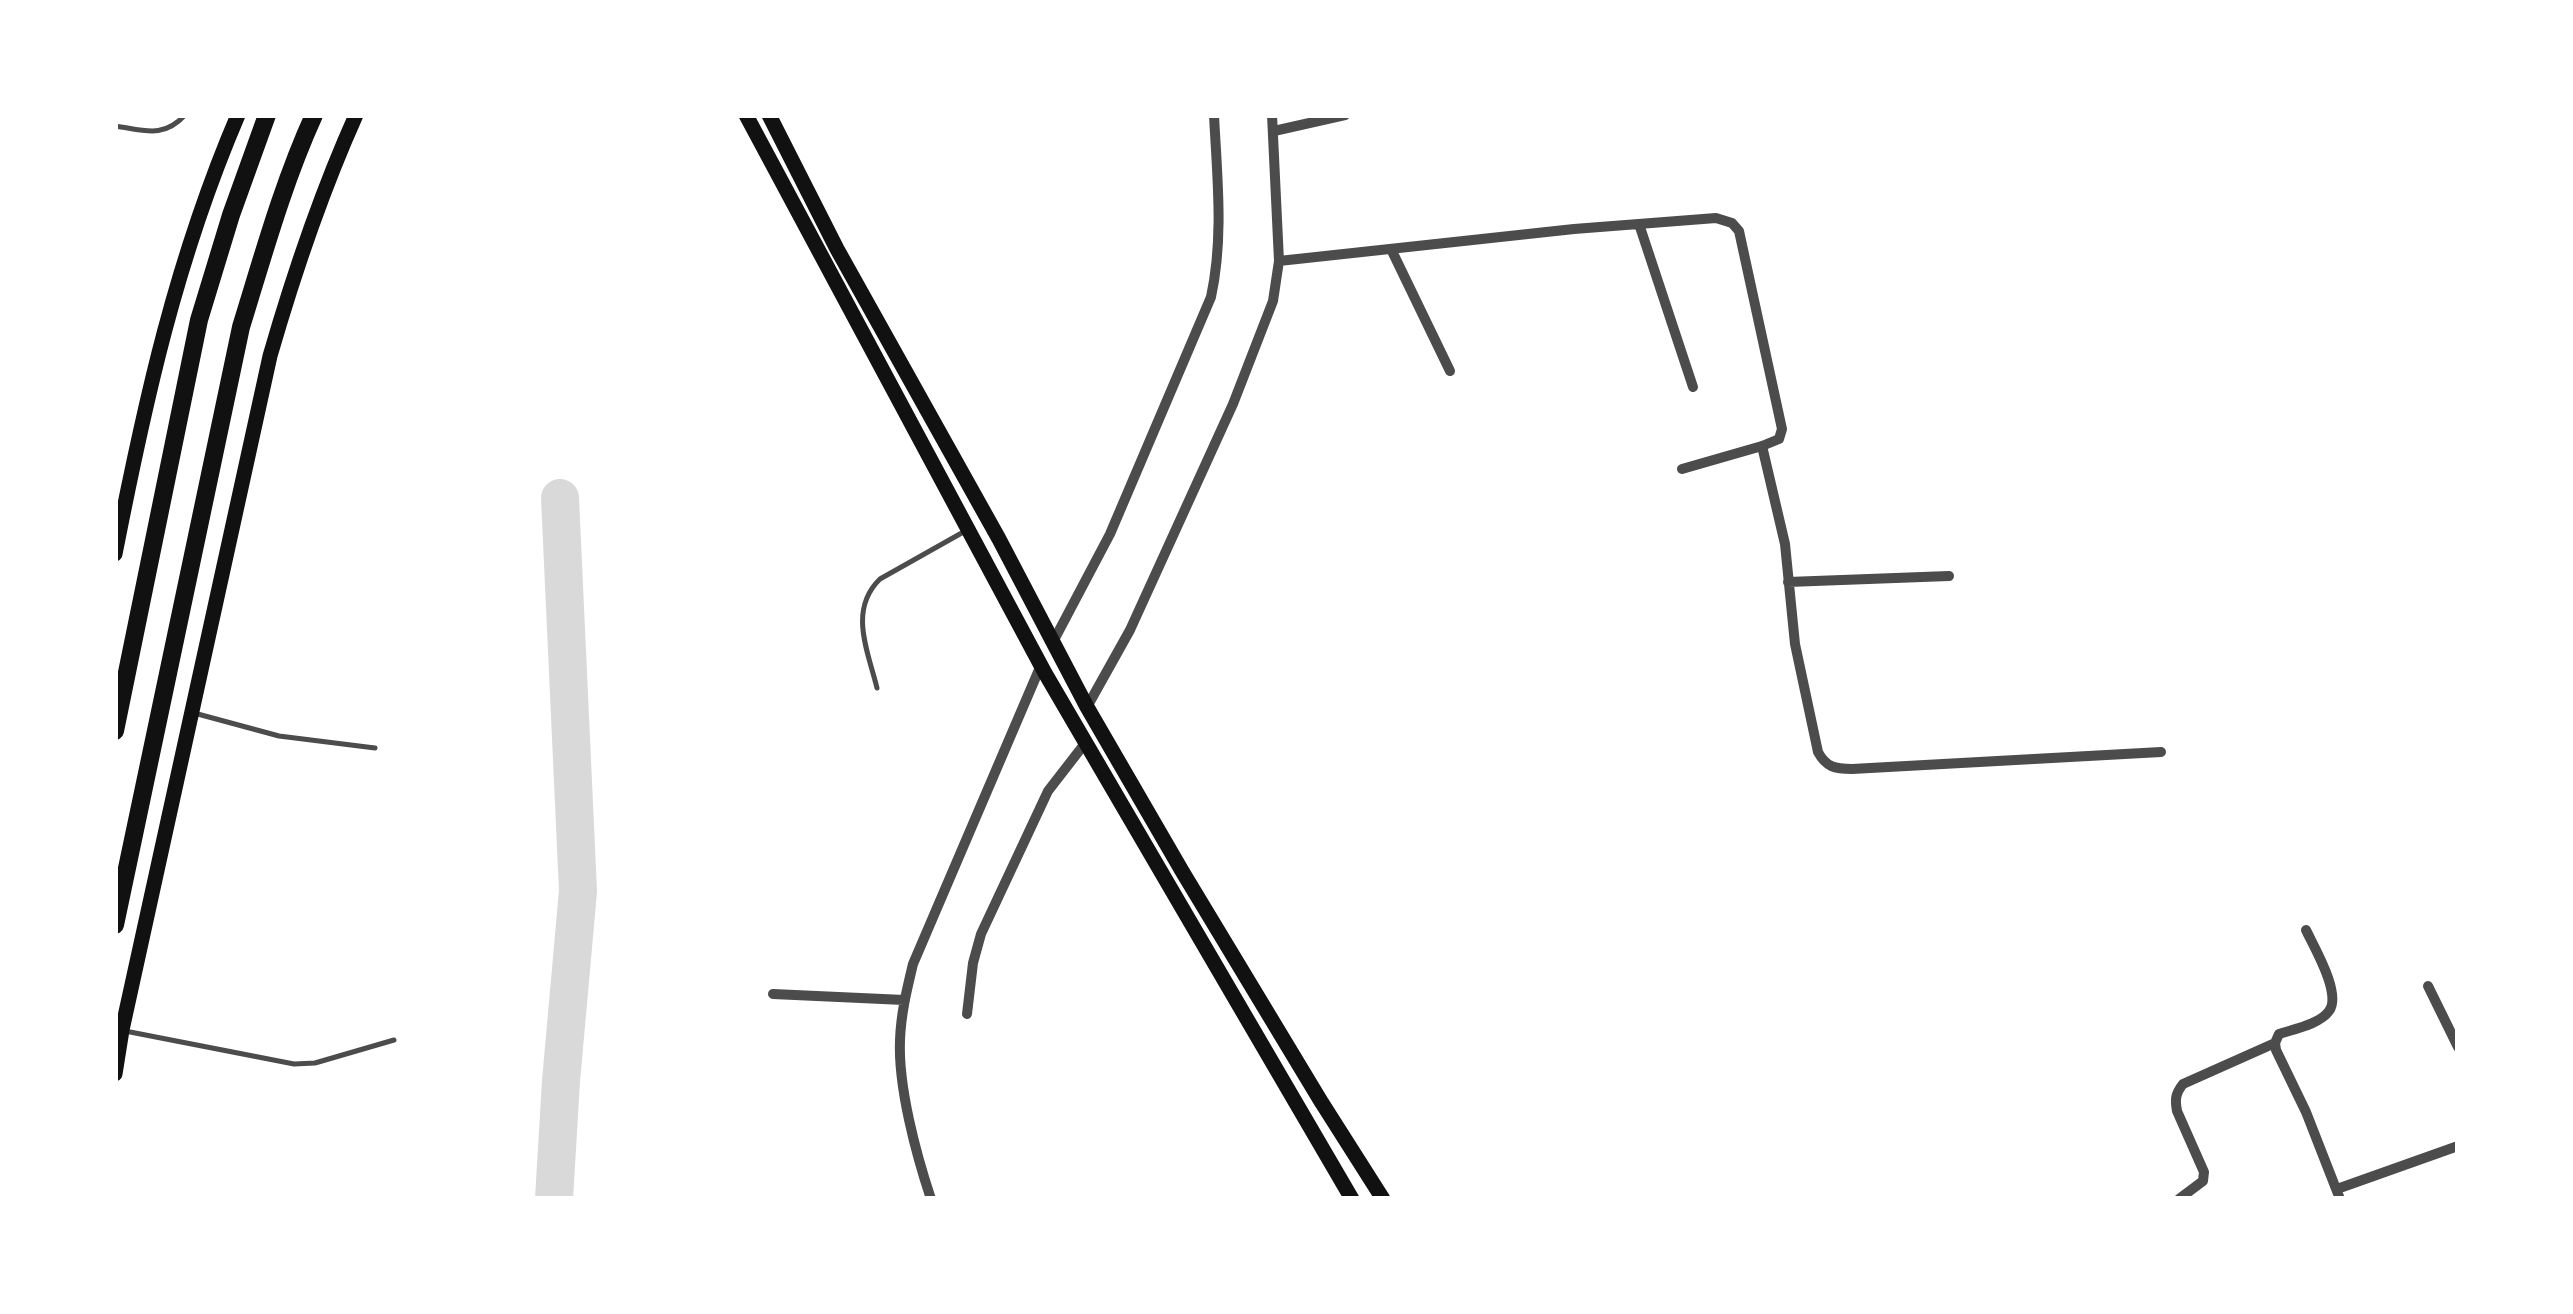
<!DOCTYPE html>
<html>
<head>
<meta charset="utf-8">
<style>
	body { margin:0 }
	#map { position:relative; width:2573px; height:1314px; overflow:hidden; background:#fff; font-family:Inter,sans-serif }
	canvas { display:block }
	.frame { position:absolute; inset:0; border:118px solid #fff; pointer-events:none }
</style>
</head>
<body>
<div id="map">
<canvas width="2573" height="1314"></canvas>
<div class="frame"></div>
</div>
<script>
const ctx = document.querySelector('canvas').getContext('2d');
ctx.lineJoin = 'round';
function stroke(path, color, width, dash) {
  ctx.strokeStyle = color;
  ctx.lineWidth = width;
  ctx.lineCap = dash ? 'butt' : 'round';
  ctx.setLineDash(dash || []);
  ctx.stroke(path);
}
const river = new Path2D(`
	M 554,1199 L 561,1081 L 578,891 L 560,498`);
const service = new Path2D(`
	M 115,126 C 144,130 163,139 185,115
	M 877,688 C 868,651 848,610 880,579 L 967,530
	M 194,713 L 279,736 L 375,748
	M 125,1031 L 294,1064 L 315,1063 L 394,1040`);
const minor = new Path2D(`
	M 1274,131 L 1345,115
	M 1639,224 L 1693,387
	M 1391,249 L 1450,371
	M 1279,261 L 1574,229 L 1716,218 L 1732,223 L 1739,231 L 1782,429 L 1779,439 L 1762,446 L 1682,469
	M 1762,446 L 1785,544 L 1795,644 L 1818,752 C 1826,767 1835,769 1852,769 L 2161,752
	M 1788,582 L 1949,576
	M 1053,642 L 1110,534 L 1211,297 C 1224,237 1217,176 1214,115
	M 1087,707 L 1130,630 L 1233,404 L 1273,301 L 1279,261 L 1272,115
	M 2306,930 C 2314,947 2342,994 2329,1011 C 2320,1024 2294,1029 2279,1034 L 2275,1043 L 2276,1050 L 2306,1112 L 2340,1199
	M 2428,986 L 2458,1047
	M 773,994 L 904,1000
	M 967,1014 L 973,963 L 981,934 L 1048,791 L 1086,742
	M 2337,1189 L 2458,1146
	M 931,1199 C 916,1154 898,1087 900,1040 C 901,1013 907,989 913,964 L 1041,665
	M 2179,1199 L 2203,1181 L 2204,1172 L 2177,1111 C 2175,1100 2175,1094 2183,1084 L 2275,1043`);
const primary = new Path2D(`
	M 746,115 L 1045,673 L 1352,1199
	M 769,115 L 837,249 L 999,539 L 1087,707 L 1182,871 L 1322,1103 L 1383,1199
	M 115,554 C 145,401 176,260 238,115
	M 115,1074 L 122,1030 L 270,356 C 294,273 321,193 356,115`);
const trunk = new Path2D(`
	M 115,731 L 199,320 L 231,215 L 267,115
	M 115,925 L 241,327 C 263,256 283,183 314,115`);
stroke(river, '#d9d9d9', 38);
stroke(service, '#4c4c4c', 5);
stroke(minor, '#4c4c4c', 10);
stroke(primary, '#111', 15);
stroke(trunk, '#111', 18);
</script>
</body>
</html>
